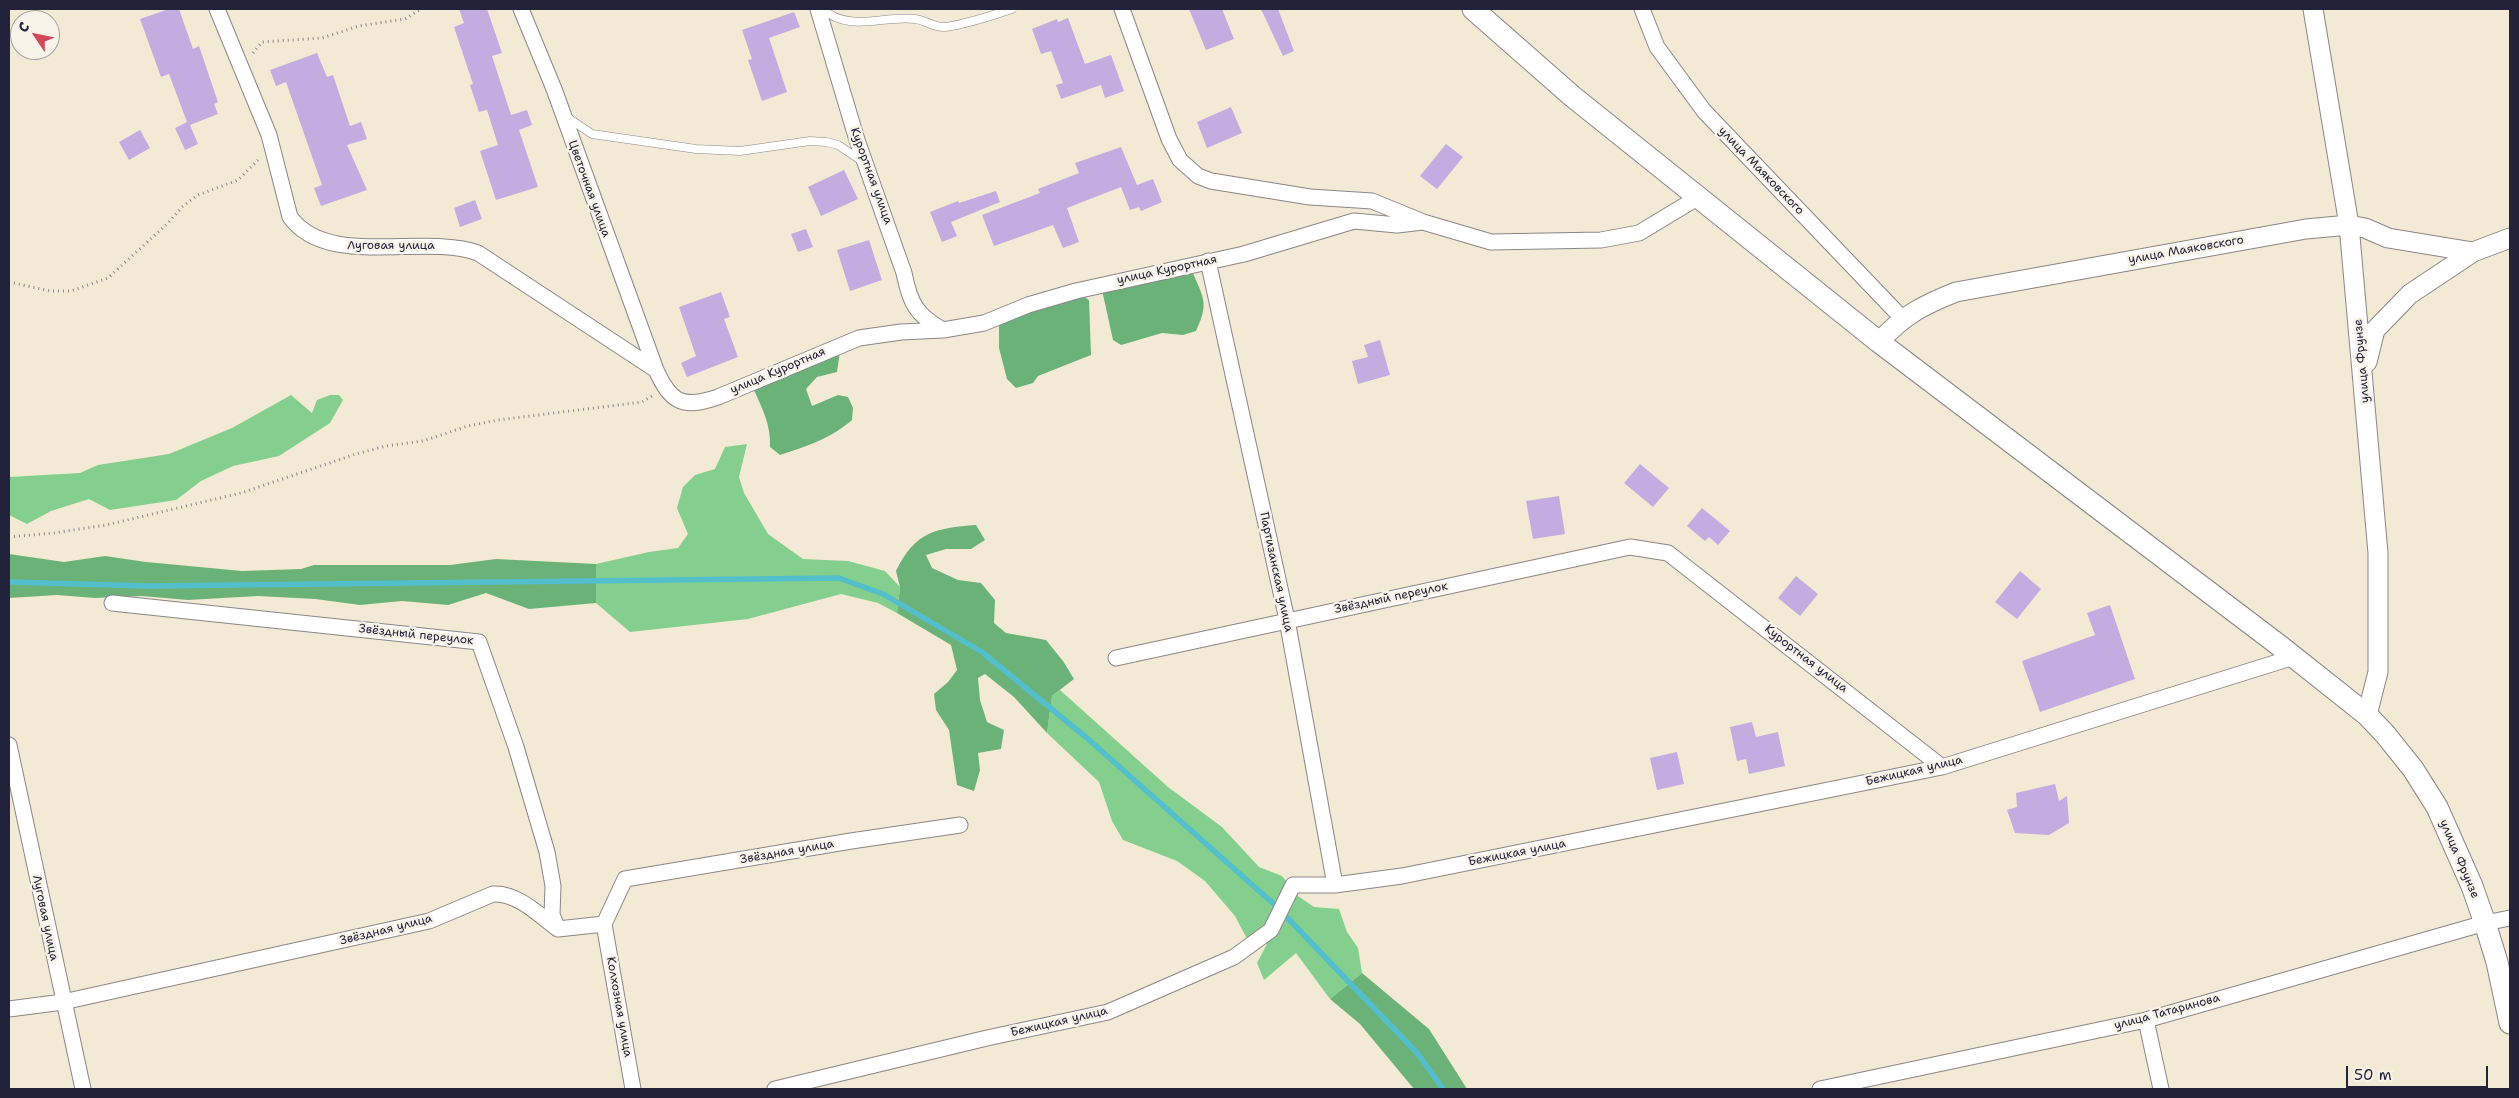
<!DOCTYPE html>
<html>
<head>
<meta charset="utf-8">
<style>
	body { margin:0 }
	#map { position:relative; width:2519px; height:1098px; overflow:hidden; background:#f3ead5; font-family:"Shantell Sans",sans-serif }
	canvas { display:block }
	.frame { position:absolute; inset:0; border:10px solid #22223b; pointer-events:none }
	.north { position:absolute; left:10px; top:10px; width:50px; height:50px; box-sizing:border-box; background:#f7f3e8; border:1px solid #a29fa3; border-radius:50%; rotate:304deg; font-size:14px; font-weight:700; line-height:20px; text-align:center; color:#22223b }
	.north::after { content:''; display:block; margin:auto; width:18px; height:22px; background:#d1495b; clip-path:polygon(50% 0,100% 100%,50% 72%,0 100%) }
	.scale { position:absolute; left:2346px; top:1066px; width:142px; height:22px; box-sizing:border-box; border:2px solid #22223b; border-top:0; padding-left:6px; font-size:15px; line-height:18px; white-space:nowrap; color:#22223b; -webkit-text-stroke:4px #f7f3e8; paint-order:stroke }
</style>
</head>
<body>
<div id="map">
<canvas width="2519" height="1098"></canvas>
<div class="frame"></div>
<div class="north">С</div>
<div class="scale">50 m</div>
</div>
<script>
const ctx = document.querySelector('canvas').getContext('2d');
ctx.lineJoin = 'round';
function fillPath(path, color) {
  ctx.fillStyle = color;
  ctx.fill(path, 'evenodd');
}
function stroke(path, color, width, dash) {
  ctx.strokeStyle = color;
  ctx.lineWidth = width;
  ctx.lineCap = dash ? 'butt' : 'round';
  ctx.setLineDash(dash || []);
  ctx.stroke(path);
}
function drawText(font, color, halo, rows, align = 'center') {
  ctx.font = font + ' "Shantell Sans",sans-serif';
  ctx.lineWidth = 5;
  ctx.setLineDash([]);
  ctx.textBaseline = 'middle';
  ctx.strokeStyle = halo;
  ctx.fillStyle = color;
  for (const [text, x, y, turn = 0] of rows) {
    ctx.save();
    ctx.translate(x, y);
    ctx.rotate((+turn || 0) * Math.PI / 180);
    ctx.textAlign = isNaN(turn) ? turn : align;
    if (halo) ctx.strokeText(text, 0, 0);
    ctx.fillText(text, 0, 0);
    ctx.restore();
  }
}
const green = new Path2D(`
	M 291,395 L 312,413 L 317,400 L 330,395 L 339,395 L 343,400 L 330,423 L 279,456 L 233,466 L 201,481 L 176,500 L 110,510 L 89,499 L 51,511 L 27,524 L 9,515 L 9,477 L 80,473 L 98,465 L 169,454 L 232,428 Z
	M 747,444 L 739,477 L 744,493 L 768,534 L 803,559 L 848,561 L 885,571 L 900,587 L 897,613 L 878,603 L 841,594 L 748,619 L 630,632 L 596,603 L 596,564 L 649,552 L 678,548 L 688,534 L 677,508 L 683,487 L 695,475 L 715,469 L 725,447 Z
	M 1060,690 L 1168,787 L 1222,827 L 1259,867 L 1282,876 L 1298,896 L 1314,907 L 1339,909 L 1347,932 L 1358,948 L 1362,973 L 1330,999 L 1296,953 L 1264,980 L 1257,963 L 1267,944 L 1246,937 L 1235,916 L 1205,881 L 1177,861 L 1123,840 L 1112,821 L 1099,782 L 1047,733 L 1052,696 Z`);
const forest = new Path2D(`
	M 1192,271 C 1204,299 1209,303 1196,331 L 1183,335 L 1162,333 L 1121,345 L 1113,340 L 1102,290 Z
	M 1069,287 L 1089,300 L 1091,355 L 1038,376 L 1033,383 L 1016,388 L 1007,379 L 999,348 L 999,326 L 1008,308 Z
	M 840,351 L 837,372 L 817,377 L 806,389 L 812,406 L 838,395 L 848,397 L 853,408 L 852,420 C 830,439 807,446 780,455 L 770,447 C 771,424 762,408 753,388 Z
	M 976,525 L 985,540 L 971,549 L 946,549 L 926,555 L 932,568 L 958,580 L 981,583 L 995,600 L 994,623 L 1006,633 L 1046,640 L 1063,661 L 1074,679 L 1052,696 L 1047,733 L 1014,697 L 985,674 L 978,678 L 980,700 L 987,722 L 1004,730 L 1001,749 L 978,753 L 980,770 L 974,791 L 957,785 L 949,730 L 936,710 L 934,694 L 948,682 L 957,670 L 951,645 L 897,613 L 900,587 L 896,571 C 915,532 935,528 976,525 Z
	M 9,554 L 64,562 L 105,556 L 146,562 L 242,571 L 301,569 L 314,565 L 450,565 L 496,559 L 596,564 L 596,603 L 529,609 L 486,593 L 448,605 L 402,601 L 360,605 L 315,599 L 258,596 L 188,600 L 142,596 L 95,598 L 57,595 L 9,598 Z
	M 1362,973 L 1429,1029 L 1467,1089 L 1414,1089 L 1360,1024 L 1330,999 Z`);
const stream = new Path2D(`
	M 9,582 L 149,586 L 839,578 L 883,594 L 982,652 L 1087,738 L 1276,906 L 1418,1054 L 1443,1089`);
const building = new Path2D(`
	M 169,9 L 179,9 L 193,49 L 199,46 L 218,102 L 214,104 L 218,114 L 190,125 L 198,144 L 185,150 L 175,128 L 187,122 L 169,74 L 161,77 L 140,19 Z
	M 459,9 L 487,9 L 502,53 L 492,56 L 511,115 L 527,110 L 532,125 L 519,130 L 538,187 L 496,200 L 480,151 L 498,145 L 487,110 L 479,112 L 470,85 L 473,84 L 454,27 L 464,23 Z
	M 1189,9 L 1222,9 L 1234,39 L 1206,50 Z
	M 1261,9 L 1278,9 L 1294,51 L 1283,56 Z
	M 794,12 L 800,27 L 769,38 L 787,92 L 762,101 L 748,60 L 752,59 L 742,30 Z
	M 1068,18 L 1085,64 L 1111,55 L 1124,91 L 1105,98 L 1101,85 L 1061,99 L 1056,85 L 1063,83 L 1051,51 L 1041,54 L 1032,29 L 1057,19 L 1058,22 Z
	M 317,53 L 327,77 L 333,75 L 350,126 L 361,122 L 367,139 L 347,145 L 367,190 L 321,206 L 314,188 L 322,185 L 286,82 L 276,86 L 270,70 Z
	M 1231,107 L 1242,133 L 1207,148 L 1197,122 Z
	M 140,130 L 150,148 L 129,160 L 119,142 Z
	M 1446,144 L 1463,157 L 1437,189 L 1420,176 Z
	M 1121,147 L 1137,185 L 1153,179 L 1162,202 L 1141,211 L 1139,207 L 1130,210 L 1121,187 L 1067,208 L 1079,242 L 1063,248 L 1053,225 L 994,246 L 982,215 L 1040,193 L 1038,189 L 1079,173 L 1075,163 Z
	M 844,170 L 858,199 L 821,216 L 808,187 Z
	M 996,191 L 1000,202 L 951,222 L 957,236 L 942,242 L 930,212 L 958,201 L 959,203 Z
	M 475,200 L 482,219 L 460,227 L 454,208 Z
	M 806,229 L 813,247 L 798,252 L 791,234 Z
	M 869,240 L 882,280 L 850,291 L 837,250 Z
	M 721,292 L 730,317 L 724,319 L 738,357 L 687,377 L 681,363 L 696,356 L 679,307 Z
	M 1380,340 L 1390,375 L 1358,384 L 1352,361 L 1368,357 L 1364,345 Z
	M 1640,464 L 1669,488 L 1653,507 L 1624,483 Z
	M 1559,496 L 1565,534 L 1533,539 L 1526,501 Z
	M 1702,508 L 1730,531 L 1718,545 L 1709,537 L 1705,541 L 1687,526 Z
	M 2020,571 L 2041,589 L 2017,619 L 1995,602 Z
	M 1796,576 L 1818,594 L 1800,616 L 1778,598 Z
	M 2110,605 L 2135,679 L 2040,712 L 2022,661 L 2095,635 L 2087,613 Z
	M 1752,722 L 1756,737 L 1778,732 L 1785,766 L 1749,774 L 1746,759 L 1737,761 L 1730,727 Z
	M 1677,752 L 1684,784 L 1657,790 L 1650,758 Z
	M 2055,784 L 2059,801 L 2067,796 L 2069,823 L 2049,835 L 2015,833 L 2007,810 L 2017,807 L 2016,793 Z`);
const path = new Path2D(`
	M 253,53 L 262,42 L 322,38 L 359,26 L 405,19 L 421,9
	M 9,282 L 50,291 L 71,291 L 108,278 L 167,224 L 182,207 L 198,195 L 238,180 L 258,160
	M 9,537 L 54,533 L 106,525 L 241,493 L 356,454 L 386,446 L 423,441 L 468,426 L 498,420 L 642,402 L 652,396`);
const service = new Path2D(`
	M 822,9 C 851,33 882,15 915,19 C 925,20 935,28 945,27 C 968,24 990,16 1012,9
	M 568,118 L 592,134 L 696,149 L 740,151 L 810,141 L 826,142 L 838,145 L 862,161`);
const minor = new Path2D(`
	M 217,9 L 269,135 L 290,217 C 328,269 423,233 478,253 L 656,370
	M 521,9 L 554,89 L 656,370 C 671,403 683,409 718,397 L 859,338 L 901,332 L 943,330 L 984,323 L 1028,305 L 1076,291 L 1244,254 L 1354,221 L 1397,225 L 1423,222 L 1491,242 L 1601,240 L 1639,233 L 1697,198
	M 818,9 L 857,140 L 904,273 C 910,303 916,315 943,330
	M 1122,9 L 1169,139 L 1180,160 L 1198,176 L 1211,181 L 1310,197 L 1372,201 L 1421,221
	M 1642,9 L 1657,47 L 1704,111 L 1902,318
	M 1208,261 L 1287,620 L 1335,885
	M 112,603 L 479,642 L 516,747 L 547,852 L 553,886 L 552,915 L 558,929
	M 1116,658 L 1630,547 L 1668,553 L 1942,767
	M 9,745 L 83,1089
	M 604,924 L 633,1089
	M 9,1009 L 63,1002 L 429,921 L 493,894 C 517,892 540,916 558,929 L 604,924 L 625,879 L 851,841 L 960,825
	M 2146,1020 L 2161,1089
	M 775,1089 L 987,1038 L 1108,1012 L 1234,957 L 1271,930 L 1293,885 L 1335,885 L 1402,876 L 1942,767 L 2294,657
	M 1820,1089 L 2146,1020 L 2485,923 L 2510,918`);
const tertiary = new Path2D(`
	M 2313,9 L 2349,225 L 2378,553 L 2378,672 L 2367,715
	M 1879,342 C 1904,315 1921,306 1956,292 L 2306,229 L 2349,225 L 2365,228 L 2388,238 L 2473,252 L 2510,238
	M 2367,362 L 2375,330 L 2410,294 L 2473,252`);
const secondary = new Path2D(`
	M 1473,9 L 1572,96 L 1879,342 L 2280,646 L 2367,715 L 2385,734 L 2413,769 L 2437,807 L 2472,886 L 2485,923 L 2497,962 L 2510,1023`);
const streetNames = [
	["улица Маяковского",1761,171,46],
	["Курортная улица",871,176,70],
	["Цветочная улица",589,189,70],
	["Луговая улица",391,246],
	["улица Маяковского",2186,250,-10],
	["улица Курортная",1167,270,-12],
	["улица Фрунзе",2362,361,-95],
	["улица Курортная",778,371,-23],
	["Партизанская улица",1276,572,78],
	["Звёздный переулок",1391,598,-12],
	["Звёздный переулок",416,635,6],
	["Курортная улица",1806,659,38],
	["Бежицкая улица",1914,771,-13],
	["Звёздная улица",787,852,-10],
	["Бежицкая улица",1517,853,-11],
	["улица Фрунзе",2459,859,67],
	["Луговая улица",45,918,78],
	["Звёздная улица",386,930,-14],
	["Колхозная улица",619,1007,80],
	["улица Татаринова",2167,1012,-15],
	["Бежицкая улица",1059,1022,-13]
];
fillPath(green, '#84cf8d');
fillPath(forest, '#6bb278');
stroke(stream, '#53bfcc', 5.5);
fillPath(building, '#c4abe0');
stroke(service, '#8a8688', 9);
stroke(minor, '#8a8688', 17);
stroke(tertiary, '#8a8688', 21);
stroke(secondary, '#8a8688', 23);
stroke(path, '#8a8688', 3, [1, 4]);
stroke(service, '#fff', 8);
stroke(minor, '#fff', 15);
stroke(tertiary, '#fff', 19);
stroke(secondary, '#fff', 21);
drawText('12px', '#22223b', '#f7f3e8', streetNames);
</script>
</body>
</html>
